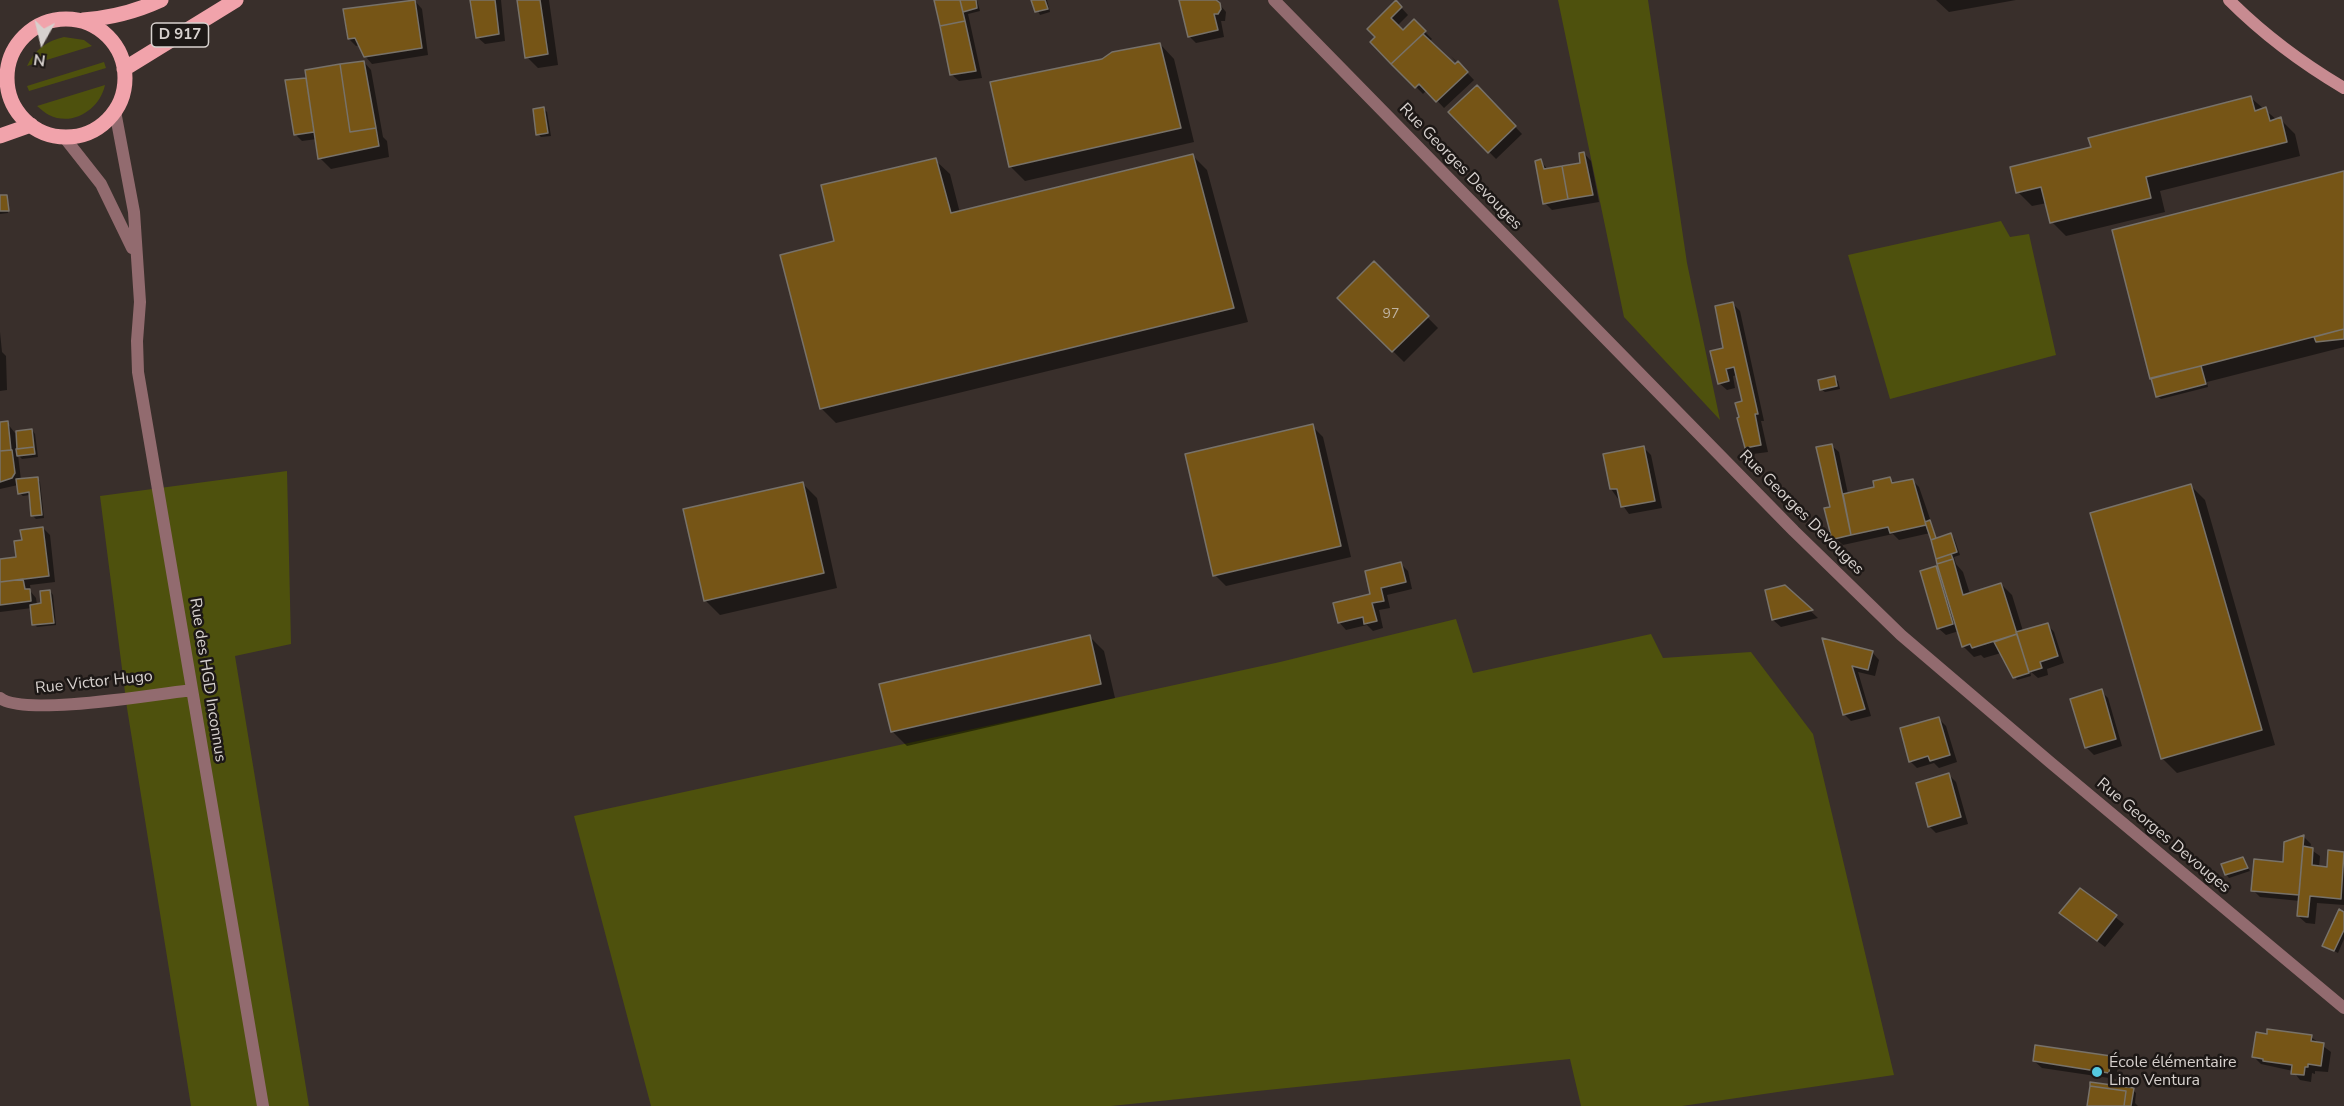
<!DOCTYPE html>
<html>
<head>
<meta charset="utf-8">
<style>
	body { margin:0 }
	#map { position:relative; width:2344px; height:1106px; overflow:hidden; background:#392f2b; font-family:"Nunito Sans",sans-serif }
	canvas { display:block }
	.north { position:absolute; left:12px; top:12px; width:60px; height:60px; -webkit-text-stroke:4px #1d1816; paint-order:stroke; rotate:188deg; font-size:16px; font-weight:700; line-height:24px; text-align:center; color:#d7d1ce }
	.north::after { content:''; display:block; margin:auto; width:21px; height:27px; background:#d7d1ce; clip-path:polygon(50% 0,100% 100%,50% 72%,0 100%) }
</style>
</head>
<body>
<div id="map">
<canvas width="2344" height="1106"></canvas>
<div class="north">N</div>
</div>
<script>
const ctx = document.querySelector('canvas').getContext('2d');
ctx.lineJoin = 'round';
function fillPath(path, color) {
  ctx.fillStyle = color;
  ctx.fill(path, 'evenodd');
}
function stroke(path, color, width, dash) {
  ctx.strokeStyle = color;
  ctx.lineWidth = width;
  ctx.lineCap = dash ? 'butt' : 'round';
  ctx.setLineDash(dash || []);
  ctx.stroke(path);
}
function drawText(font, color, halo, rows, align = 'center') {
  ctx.font = font + ' "Nunito Sans",sans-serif';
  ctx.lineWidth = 5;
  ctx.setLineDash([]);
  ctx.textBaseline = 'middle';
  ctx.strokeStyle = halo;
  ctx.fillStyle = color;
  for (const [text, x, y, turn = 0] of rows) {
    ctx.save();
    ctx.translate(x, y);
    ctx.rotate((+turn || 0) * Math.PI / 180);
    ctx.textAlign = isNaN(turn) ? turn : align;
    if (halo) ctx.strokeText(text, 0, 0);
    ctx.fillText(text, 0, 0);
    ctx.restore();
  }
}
const green = new Path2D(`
	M 1558,0 L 1648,0 L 1687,263 L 1720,420 L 1624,317 Z
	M 64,37 L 84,40 L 92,46 L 27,66 C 35,49 47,41 64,37 Z
	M 104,62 L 106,68 L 29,91 L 27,86 Z
	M 105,85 C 100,109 73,127 49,115 C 45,113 41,109 37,106 Z
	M 2001,221 L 2010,237 L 2029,234 L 2056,355 L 1890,399 L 1848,255 Z
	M 287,471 L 291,644 L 235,656 L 309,1106 L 191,1106 L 127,708 L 100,496 Z
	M 1456,619 L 1473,673 L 1651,634 L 1663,658 L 1751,652 L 1813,734 L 1894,1075 L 1682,1106 L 1581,1106 L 1570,1059 L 1111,1106 L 651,1106 L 574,816 L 1280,662 Z`);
const shadow = new Path2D(`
	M 472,0 L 501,0 L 505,41 L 485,44 L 477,37 Z
	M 518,0 L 549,0 L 558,65 L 538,68 L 527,57 Z
	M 936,0 L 977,0 L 980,11 L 968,14 L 982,78 L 959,81 L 951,74 Z
	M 1033,0 L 1047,0 L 1050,12 L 1040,15 Z
	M 1179,0 L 1216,0 L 1226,12 L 1225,21 L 1221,21 L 1224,37 L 1196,43 L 1189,36 Z
	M 1936,0 L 2016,0 L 1949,12 Z
	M 415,1 L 422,9 L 428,55 L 372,64 L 365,56 L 360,45 L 356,46 L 349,39 L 345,10 Z
	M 1396,2 L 1408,15 L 1397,26 L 1403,32 L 1414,21 L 1432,39 L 1429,42 L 1430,43 L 1434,44 L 1458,69 L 1460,67 L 1451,56 L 1474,80 L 1444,108 L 1427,90 L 1423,94 L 1372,42 Z
	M 1160,44 L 1174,59 L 1194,142 L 1025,181 L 1011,167 L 992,84 L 1102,61 Z
	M 364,62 L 371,70 L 383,137 L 387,141 L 389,157 L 331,169 L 320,158 L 317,139 L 302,141 L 295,134 L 305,79 L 309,82 Z
	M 1477,87 L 1522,134 L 1496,159 L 1450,112 Z
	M 2251,98 L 2277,120 L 2280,119 L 2295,134 L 2300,156 L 2160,191 L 2165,212 L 2066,236 L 2052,222 L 2047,203 L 2032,206 L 2018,192 L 2093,148 Z
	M 544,109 L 547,112 L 551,136 L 541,137 L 538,134 Z
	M 1584,153 L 1591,161 L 1599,202 L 1552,210 L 1545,203 L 1541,161 L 1548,170 L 1582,164 Z
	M 1193,156 L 1207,170 L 1248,322 L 836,423 L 821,408 L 935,160 L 950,174 L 960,213 Z
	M 2344,172 L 2344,347 L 2207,382 L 2208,387 L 2161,399 L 2157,396 Z
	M 6,196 L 8,213 L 0,214 L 0,197 Z
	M 1374,263 L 1438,328 L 1404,362 L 1339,298 Z
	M 1733,304 L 1740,311 L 1764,421 L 1761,421 L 1768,452 L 1753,454 L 1744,445 L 1741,418 L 1744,402 L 1737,375 L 1733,376 L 1735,388 L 1727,390 L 1719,383 Z
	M 0,332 L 2,352 L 6,356 L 7,390 L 0,391 Z
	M 1835,378 L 1838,381 L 1840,389 L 1825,392 L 1821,389 Z
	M 0,423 L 7,423 L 15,433 L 32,430 L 35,434 L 38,457 L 22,459 L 18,455 L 21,480 L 37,478 L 40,482 L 44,518 L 36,519 L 33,516 L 30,495 L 23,496 L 19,493 L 18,485 L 0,489 Z
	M 1312,426 L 1323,437 L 1351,557 L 1226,586 L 1215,575 Z
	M 1831,445 L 1839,452 L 1848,494 L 1876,488 L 1890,479 L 1896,484 L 1912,480 L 1919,487 L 1937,539 L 1951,535 L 1954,538 L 1960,555 L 1954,557 L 1956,564 L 1963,572 L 1970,594 L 2001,584 L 2012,595 L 2023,631 L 2047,624 L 2054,632 L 2064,663 L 2047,669 L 2048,675 L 2038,678 L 2030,671 L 2031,676 L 2017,680 L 2001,653 L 1984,658 L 1981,655 L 1974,657 L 1963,646 L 1959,631 L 1946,635 L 1938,628 L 1936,568 L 1942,575 L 1930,533 L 1899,540 L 1893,534 L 1843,545 L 1832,535 Z
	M 1644,448 L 1651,455 L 1662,508 L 1629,514 L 1611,489 Z
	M 802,483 L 817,498 L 837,588 L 720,615 L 705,600 Z
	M 2190,485 L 2205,500 L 2275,745 L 2177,773 L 2162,758 Z
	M 43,528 L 50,535 L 55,582 L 30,585 L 31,592 L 36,598 L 37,605 L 43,605 L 50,591 L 53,595 L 56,625 L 37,627 L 34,624 L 32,608 L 0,612 L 0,560 L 18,558 L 23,541 Z
	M 1401,564 L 1408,571 L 1412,589 L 1387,595 L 1390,608 L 1379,610 L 1383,628 L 1373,631 L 1367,625 L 1346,630 L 1339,622 L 1372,595 Z
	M 1785,587 L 1818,618 L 1781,627 L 1773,620 Z
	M 1090,637 L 1104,651 L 1115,698 L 907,746 L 892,731 Z
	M 1824,640 L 1872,652 L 1879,660 L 1875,676 L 1858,672 L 1871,716 L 1851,721 L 1844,714 Z
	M 2101,691 L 2108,698 L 2122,746 L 2094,755 L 2087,748 L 2072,700 Z
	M 1939,719 L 1946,726 L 1957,762 L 1939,768 L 1934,763 L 1917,768 L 1910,761 Z
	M 1949,775 L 1956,782 L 1968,824 L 1936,833 L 1929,826 Z
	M 2304,837 L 2311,844 L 2310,849 L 2320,856 L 2319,868 L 2329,869 L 2344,854 L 2344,905 L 2317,903 L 2315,924 L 2306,923 L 2298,916 L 2300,901 L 2260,897 L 2253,890 L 2285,864 L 2286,843 Z
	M 2243,858 L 2250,871 L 2229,878 L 2226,874 Z
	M 2081,890 L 2124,924 L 2105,947 L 2061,913 Z
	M 2344,913 L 2344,939 L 2338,953 L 2323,945 Z
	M 2311,1037 L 2331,1052 L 2328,1072 L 2315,1071 L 2315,1074 L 2312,1073 L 2311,1082 L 2300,1080 L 2293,1071 L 2261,1064 L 2254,1057 Z
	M 2111,1058 L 2118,1065 L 2116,1079 L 2042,1068 L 2034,1061 Z
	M 2133,1090 L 2136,1093 L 2135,1103 L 2138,1106 L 2088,1106 Z`);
const building = new Path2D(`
	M 415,0 L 422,48 L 364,57 L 355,38 L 348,39 L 343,9 Z
	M 470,0 L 495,0 L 499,34 L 476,38 Z
	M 517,0 L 540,0 L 548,54 L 525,58 Z
	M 934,0 L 960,0 L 965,21 L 940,26 Z
	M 960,0 L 976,0 L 977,8 L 963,12 Z
	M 1031,0 L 1045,0 L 1048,9 L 1035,12 Z
	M 1179,0 L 1216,0 L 1220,3 L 1221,9 L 1218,14 L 1214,14 L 1218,30 L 1188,37 Z
	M 1396,0 L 1402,7 L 1391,18 L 1403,30 L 1414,19 L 1426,31 L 1391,64 L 1370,42 L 1375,37 L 1367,29 Z
	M 965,21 L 976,71 L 950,75 L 940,26 Z
	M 1423,34 L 1455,64 L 1458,61 L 1468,72 L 1436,102 L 1419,84 L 1415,88 L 1391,64 Z
	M 1160,43 L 1181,128 L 1009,167 L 990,82 L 1102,59 L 1112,52 Z
	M 364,61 L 376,128 L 350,132 L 340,64 Z
	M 340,64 L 350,132 L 376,128 L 379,146 L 318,159 L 305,70 Z
	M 306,78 L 314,132 L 294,135 L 285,80 Z
	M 1477,85 L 1516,126 L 1488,153 L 1448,112 Z
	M 2251,96 L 2255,111 L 2266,107 L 2270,121 L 2281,117 L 2287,142 L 2146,177 L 2151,198 L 2050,223 L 2041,187 L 2016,193 L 2010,167 L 2091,147 L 2088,138 Z
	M 544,107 L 548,133 L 536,135 L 533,109 Z
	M 1584,152 L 1593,195 L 1568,199 L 1562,166 L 1580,163 L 1579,153 Z
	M 1193,154 L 1234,308 L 820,409 L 780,255 L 834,241 L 821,185 L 936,158 L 951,213 Z
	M 1541,159 L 1544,169 L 1562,166 L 1568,199 L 1543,204 L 1535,161 Z
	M 2344,171 L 2344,329 L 2150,379 L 2112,230 Z
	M 0,195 L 7,195 L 9,211 L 0,211 Z
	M 1374,261 L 1429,316 L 1392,352 L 1337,298 Z
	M 1733,302 L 1758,414 L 1755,414 L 1761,445 L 1745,448 L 1737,418 L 1739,417 L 1735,403 L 1742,401 L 1734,367 L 1726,369 L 1729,381 L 1718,384 L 1710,351 L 1723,348 L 1715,306 Z
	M 2344,329 L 2344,339 L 2316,342 L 2314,337 Z
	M 2201,366 L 2206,384 L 2156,397 L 2151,378 Z
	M 1835,376 L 1837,386 L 1820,390 L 1818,380 Z
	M 8,421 L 11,450 L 0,451 L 0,422 Z
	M 1313,424 L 1341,546 L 1213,576 L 1185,454 Z
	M 32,429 L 34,447 L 17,449 L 16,431 Z
	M 1832,444 L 1851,535 L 1834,539 L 1831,536 L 1824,508 L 1830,507 L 1816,447 Z
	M 1644,446 L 1655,501 L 1621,507 L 1617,489 L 1610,489 L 1603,454 Z
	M 34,447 L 35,454 L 17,456 L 16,449 Z
	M 12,450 L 15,473 L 12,478 L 0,482 L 0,451 Z
	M 38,477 L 42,515 L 31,516 L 29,492 L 18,494 L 16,479 Z
	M 1890,477 L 1892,483 L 1913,479 L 1926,525 L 1890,533 L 1888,527 L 1851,535 L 1843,494 L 1874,487 L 1873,481 Z
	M 803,482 L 824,573 L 704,601 L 683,509 Z
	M 2191,484 L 2262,730 L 2161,759 L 2090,513 Z
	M 1930,520 L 1936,538 L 1931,540 L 1925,522 Z
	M 43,527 L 49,576 L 0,582 L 0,559 L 16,557 L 14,541 L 22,540 L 20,530 Z
	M 1951,533 L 1957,552 L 1936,559 L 1931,540 Z
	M 1951,554 L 1953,559 L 1937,564 L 1936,559 Z
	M 1953,559 L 1963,595 L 2001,583 L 2017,634 L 1972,648 L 1970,644 L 1962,647 L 1937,564 Z
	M 1401,562 L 1406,582 L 1381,588 L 1384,601 L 1372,603 L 1377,621 L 1364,624 L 1363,617 L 1338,623 L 1333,603 L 1370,594 L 1365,571 Z
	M 1936,566 L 1953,624 L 1937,629 L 1920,571 Z
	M 23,579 L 25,589 L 30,589 L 31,601 L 0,605 L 0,582 Z
	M 1785,585 L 1813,610 L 1772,620 L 1765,590 Z
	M 50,590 L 54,623 L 32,625 L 30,605 L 41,603 L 40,591 Z
	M 2048,623 L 2058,656 L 2040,662 L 2042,668 L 2029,672 L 2016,632 Z
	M 2017,634 L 2029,673 L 2013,678 L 1994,642 Z
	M 1090,635 L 1101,684 L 891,732 L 879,684 Z
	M 1822,638 L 1873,651 L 1868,670 L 1852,666 L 1865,709 L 1843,715 Z
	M 2102,689 L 2116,739 L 2085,748 L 2070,699 Z
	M 1939,717 L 1950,755 L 1930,761 L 1928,756 L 1909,762 L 1900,728 Z
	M 1949,773 L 1961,817 L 1928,827 L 1916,783 Z
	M 2304,835 L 2299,895 L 2251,891 L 2254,859 L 2283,862 L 2284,842 Z
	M 2303,846 L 2313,848 L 2312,865 L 2327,867 L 2328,850 L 2344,852 L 2341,899 L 2310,896 L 2308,917 L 2297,916 Z
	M 2243,857 L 2248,868 L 2225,875 L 2221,864 Z
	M 2080,888 L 2117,915 L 2097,941 L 2059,913 Z
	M 2339,909 L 2344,912 L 2344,930 L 2334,951 L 2322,946 Z
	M 2267,1029 L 2312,1035 L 2311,1041 L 2324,1043 L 2321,1066 L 2308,1064 L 2308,1067 L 2305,1067 L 2304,1075 L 2291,1074 L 2292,1065 L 2263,1061 L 2263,1059 L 2252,1057 L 2256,1032 L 2267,1034 Z
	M 2035,1045 L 2111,1056 L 2109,1073 L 2033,1061 Z
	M 2090,1082 L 2134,1088 L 2131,1106 L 2124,1106 L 2126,1091 L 2090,1086 Z
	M 2090,1086 L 2126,1091 L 2124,1106 L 2087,1106 Z`);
const street = new Path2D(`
	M 1274,0 L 1794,531 L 1901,635 L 2051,763 L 2344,1008
	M 115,111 L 134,212 L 140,302 L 137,341 L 138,372 L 263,1106
	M 64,137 L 101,184 L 132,248
	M 0,698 C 23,717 157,694 192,690`);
const secondary = new Path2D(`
	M 2229,0 C 2265,36 2300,62 2344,88`);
const primary = new Path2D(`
	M7 78a59 59 0 1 1 118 0a59 59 0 1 1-118 0Z
	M 83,20 C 111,18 135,12 161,0
	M 124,69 L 236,0
	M 0,136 L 31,125`);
const markers = [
	[2097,1072,6,"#55cae0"]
];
const numberNames = [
	["97",1391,315]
];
const shields = [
	[180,35,57]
];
const shieldNames = [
	["D 917",180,35]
];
const streetNames = [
	["Rue Georges Devouges",1460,167,46],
	["Rue Georges Devouges",1801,513,45],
	["Rue des HGD Inconnus",207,680,81],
	["Rue Victor Hugo",94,683,-6],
	["Rue Georges Devouges",2163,836,40]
];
const poiNames = [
	["École élémentaire",2109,1063],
	["Lino Ventura",2109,1081]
];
fillPath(green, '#4e510d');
fillPath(shadow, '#0007');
fillPath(building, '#765516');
stroke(building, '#787269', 1.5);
stroke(street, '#926b6f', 12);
stroke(secondary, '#c88b91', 12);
stroke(primary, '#f1a3ab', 15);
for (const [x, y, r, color] of markers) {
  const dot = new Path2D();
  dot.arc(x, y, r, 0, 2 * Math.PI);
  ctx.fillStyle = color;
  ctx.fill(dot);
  stroke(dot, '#1d1816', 2);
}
drawText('14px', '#bfb2a0', null, numberNames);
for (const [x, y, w] of shields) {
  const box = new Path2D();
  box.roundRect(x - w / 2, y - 12, w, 24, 4.5);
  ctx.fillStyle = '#1d1816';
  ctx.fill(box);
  stroke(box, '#d7d1ce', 1.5);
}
drawText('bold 15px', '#d7d1ce', null, shieldNames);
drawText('16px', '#d7d1ce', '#1d1816', streetNames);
drawText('16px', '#d7d1ce', '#1d1816', poiNames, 'left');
</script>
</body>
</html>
